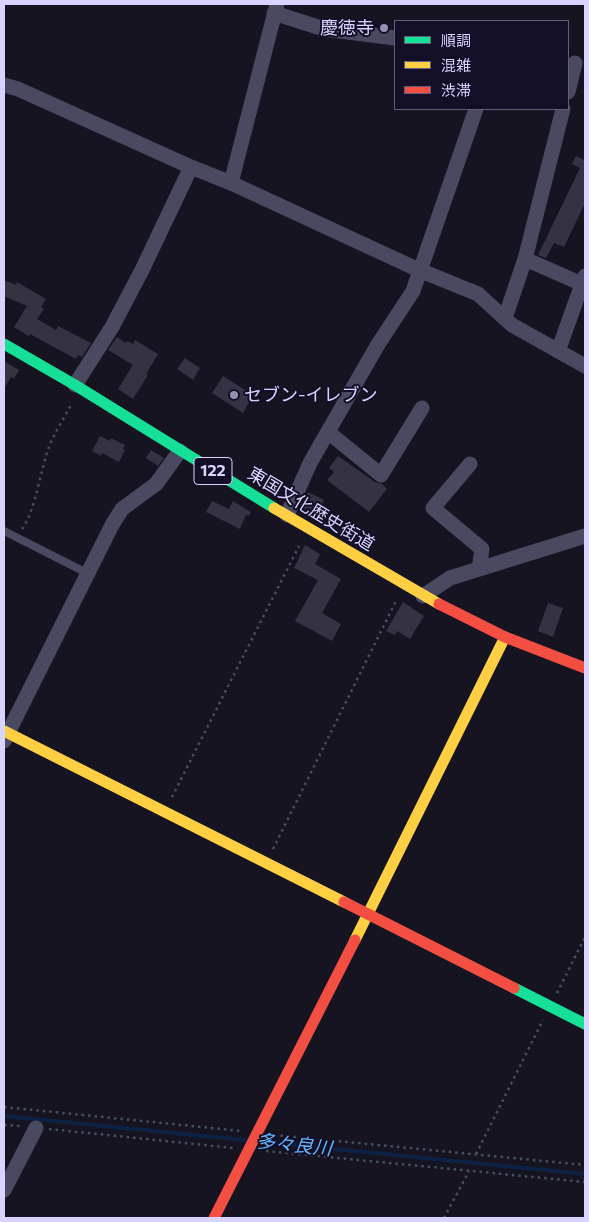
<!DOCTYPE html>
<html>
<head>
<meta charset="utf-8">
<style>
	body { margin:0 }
	#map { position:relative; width:589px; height:1222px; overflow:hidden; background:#161421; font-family:Commissioner,"Noto Sans JP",sans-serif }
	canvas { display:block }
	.frame { position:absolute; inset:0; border:5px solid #d9d4ff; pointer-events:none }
	.legend { position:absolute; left:394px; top:20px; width:175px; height:90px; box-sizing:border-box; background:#130f26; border:1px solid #625e7d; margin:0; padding:6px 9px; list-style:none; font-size:15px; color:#d9d4ff }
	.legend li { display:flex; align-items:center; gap:10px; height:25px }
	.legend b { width:25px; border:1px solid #625e7d }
</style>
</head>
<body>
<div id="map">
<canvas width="589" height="1222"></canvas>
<div class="frame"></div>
<ul class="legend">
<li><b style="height:6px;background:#16e098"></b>順調</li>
<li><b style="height:6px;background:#ffcf43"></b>混雑</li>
<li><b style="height:6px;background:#f24e42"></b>渋滞</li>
</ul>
</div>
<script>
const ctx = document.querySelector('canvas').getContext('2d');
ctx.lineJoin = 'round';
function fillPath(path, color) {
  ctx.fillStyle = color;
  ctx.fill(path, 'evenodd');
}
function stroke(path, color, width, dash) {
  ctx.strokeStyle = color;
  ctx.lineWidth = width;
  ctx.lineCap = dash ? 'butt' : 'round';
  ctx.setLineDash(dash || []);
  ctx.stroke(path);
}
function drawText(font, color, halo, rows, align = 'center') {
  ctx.font = font + ' Commissioner,"Noto Sans JP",sans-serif';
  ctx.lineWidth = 4;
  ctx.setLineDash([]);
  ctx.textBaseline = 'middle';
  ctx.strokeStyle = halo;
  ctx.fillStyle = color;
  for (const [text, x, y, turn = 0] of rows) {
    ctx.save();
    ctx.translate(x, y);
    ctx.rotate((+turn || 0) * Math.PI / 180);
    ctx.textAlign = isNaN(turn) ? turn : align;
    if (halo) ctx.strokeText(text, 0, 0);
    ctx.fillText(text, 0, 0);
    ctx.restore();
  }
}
const water = new Path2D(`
	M 4,1114 L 585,1172 L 585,1176 L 4,1118 Z`);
const building = new Path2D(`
	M 576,156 L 584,160 L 585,158 L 585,203 L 564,247 L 554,243 L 546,258 L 538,255 L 580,168 L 572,164 Z
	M 4,280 L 16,285 L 17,282 L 46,299 L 41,307 L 44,309 L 37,319 L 56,330 L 58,326 L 91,343 L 82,357 L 78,355 L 76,359 L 30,334 L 29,336 L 14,327 L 27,306 L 4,296 Z
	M 117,337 L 126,343 L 127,341 L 133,344 L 135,340 L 158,354 L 146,374 L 148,375 L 133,399 L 118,389 L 133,365 L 108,350 Z
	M 185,358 L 200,368 L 193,380 L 177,369 Z
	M 4,361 L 19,370 L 14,379 L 11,377 L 4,389 Z
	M 223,376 L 253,395 L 243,413 L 212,393 Z
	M 100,436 L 110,441 L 111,438 L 125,445 L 123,449 L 125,450 L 119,462 L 102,453 L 101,456 L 92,451 Z
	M 151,450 L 164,458 L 158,466 L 146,458 Z
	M 338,456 L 375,482 L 382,484 L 387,489 L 369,512 L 327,480 L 334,472 L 329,468 Z
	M 308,492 L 324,500 L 316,515 L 301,507 Z
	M 212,501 L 229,509 L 233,501 L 251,512 L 249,516 L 246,515 L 240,529 L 206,512 Z
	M 305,545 L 320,554 L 315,564 L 341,579 L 322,613 L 341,624 L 332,641 L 295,621 L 318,580 L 294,568 Z
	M 403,602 L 424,616 L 410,639 L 397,631 L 395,635 L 386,631 Z
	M 548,603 L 563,608 L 553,637 L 538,631 Z`);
const path = new Path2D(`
	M 22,529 C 35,512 41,468 49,447 C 55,432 64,418 71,405
	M 172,797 L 299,546
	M 273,849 L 396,601
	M 557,993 L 585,937
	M 4,1107 L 241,1131
	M 4,1125 L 21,1126
	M 49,1129 L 233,1148
	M 274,1135 L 585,1165
	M 266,1151 L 585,1182
	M 476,1154 L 543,1020
	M 444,1218 L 469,1171`);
const lane = new Path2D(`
	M 4,531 L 87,573`);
const street = new Path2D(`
	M 274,13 L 324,29 L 395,38
	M 4,85 L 18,89 L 191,167 L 231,183 L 419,270 L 478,294 L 512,325 L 585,366
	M 568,92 L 575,63
	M 563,109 L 525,259 L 582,284
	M 231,183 L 277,4
	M 505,318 L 525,259
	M 558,351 L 585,276
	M 75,385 L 112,327 L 142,270 L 191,167
	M 328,432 L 381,475 L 422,408
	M 470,464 L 433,508 L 482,549 L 479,569
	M 287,515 L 310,463 L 377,346 L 413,291 L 476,109
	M 423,596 L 450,578 L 585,536
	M 4,741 L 112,525 L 122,509 L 156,484 L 180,451
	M 4,1190 L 36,1128`);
const fast = new Path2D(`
	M 4,344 L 75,385 L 274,508
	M 514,988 L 585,1024`);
const slow = new Path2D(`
	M 274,508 L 439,604
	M 4,731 L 344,902
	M 355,940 L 505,637`);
const jam = new Path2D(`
	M 439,604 L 505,637 L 585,668
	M 344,902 L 514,988
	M 214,1218 L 355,940`);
const markers = [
	[384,28,5,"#9591b1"],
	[234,395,5,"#9591b1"]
];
const shields = [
	[213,471,38]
];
const shieldNames = [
	["122",213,471]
];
const poiNames = [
	["慶徳寺",374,28],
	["セブン-イレブン",244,395,"left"]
];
const streetNames = [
	["東国文化歴史街道",311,509,31]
];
const waterNames = [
	["多々良川",294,1145,6]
];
fillPath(water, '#0d2144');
fillPath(building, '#343243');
stroke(path, '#44505f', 2.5, [2.5, 4]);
stroke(lane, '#4a4962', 8);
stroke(street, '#4a4962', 15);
stroke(fast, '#16e098', 11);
stroke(slow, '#ffcf43', 11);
stroke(jam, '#f24e42', 11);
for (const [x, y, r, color] of markers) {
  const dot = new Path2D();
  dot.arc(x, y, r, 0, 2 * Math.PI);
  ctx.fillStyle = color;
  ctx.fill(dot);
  stroke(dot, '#130f26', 2);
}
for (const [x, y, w] of shields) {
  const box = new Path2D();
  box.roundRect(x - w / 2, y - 13.5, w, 27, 4);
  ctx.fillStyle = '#130f26';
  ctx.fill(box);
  stroke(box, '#d9d4ff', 1);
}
drawText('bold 16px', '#d9d4ff', null, shieldNames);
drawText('18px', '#d9d4ff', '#130f26', poiNames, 'right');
drawText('18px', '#d9d4ff', '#130f26', streetNames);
drawText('italic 19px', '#62b6ff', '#130f26', waterNames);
</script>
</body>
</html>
